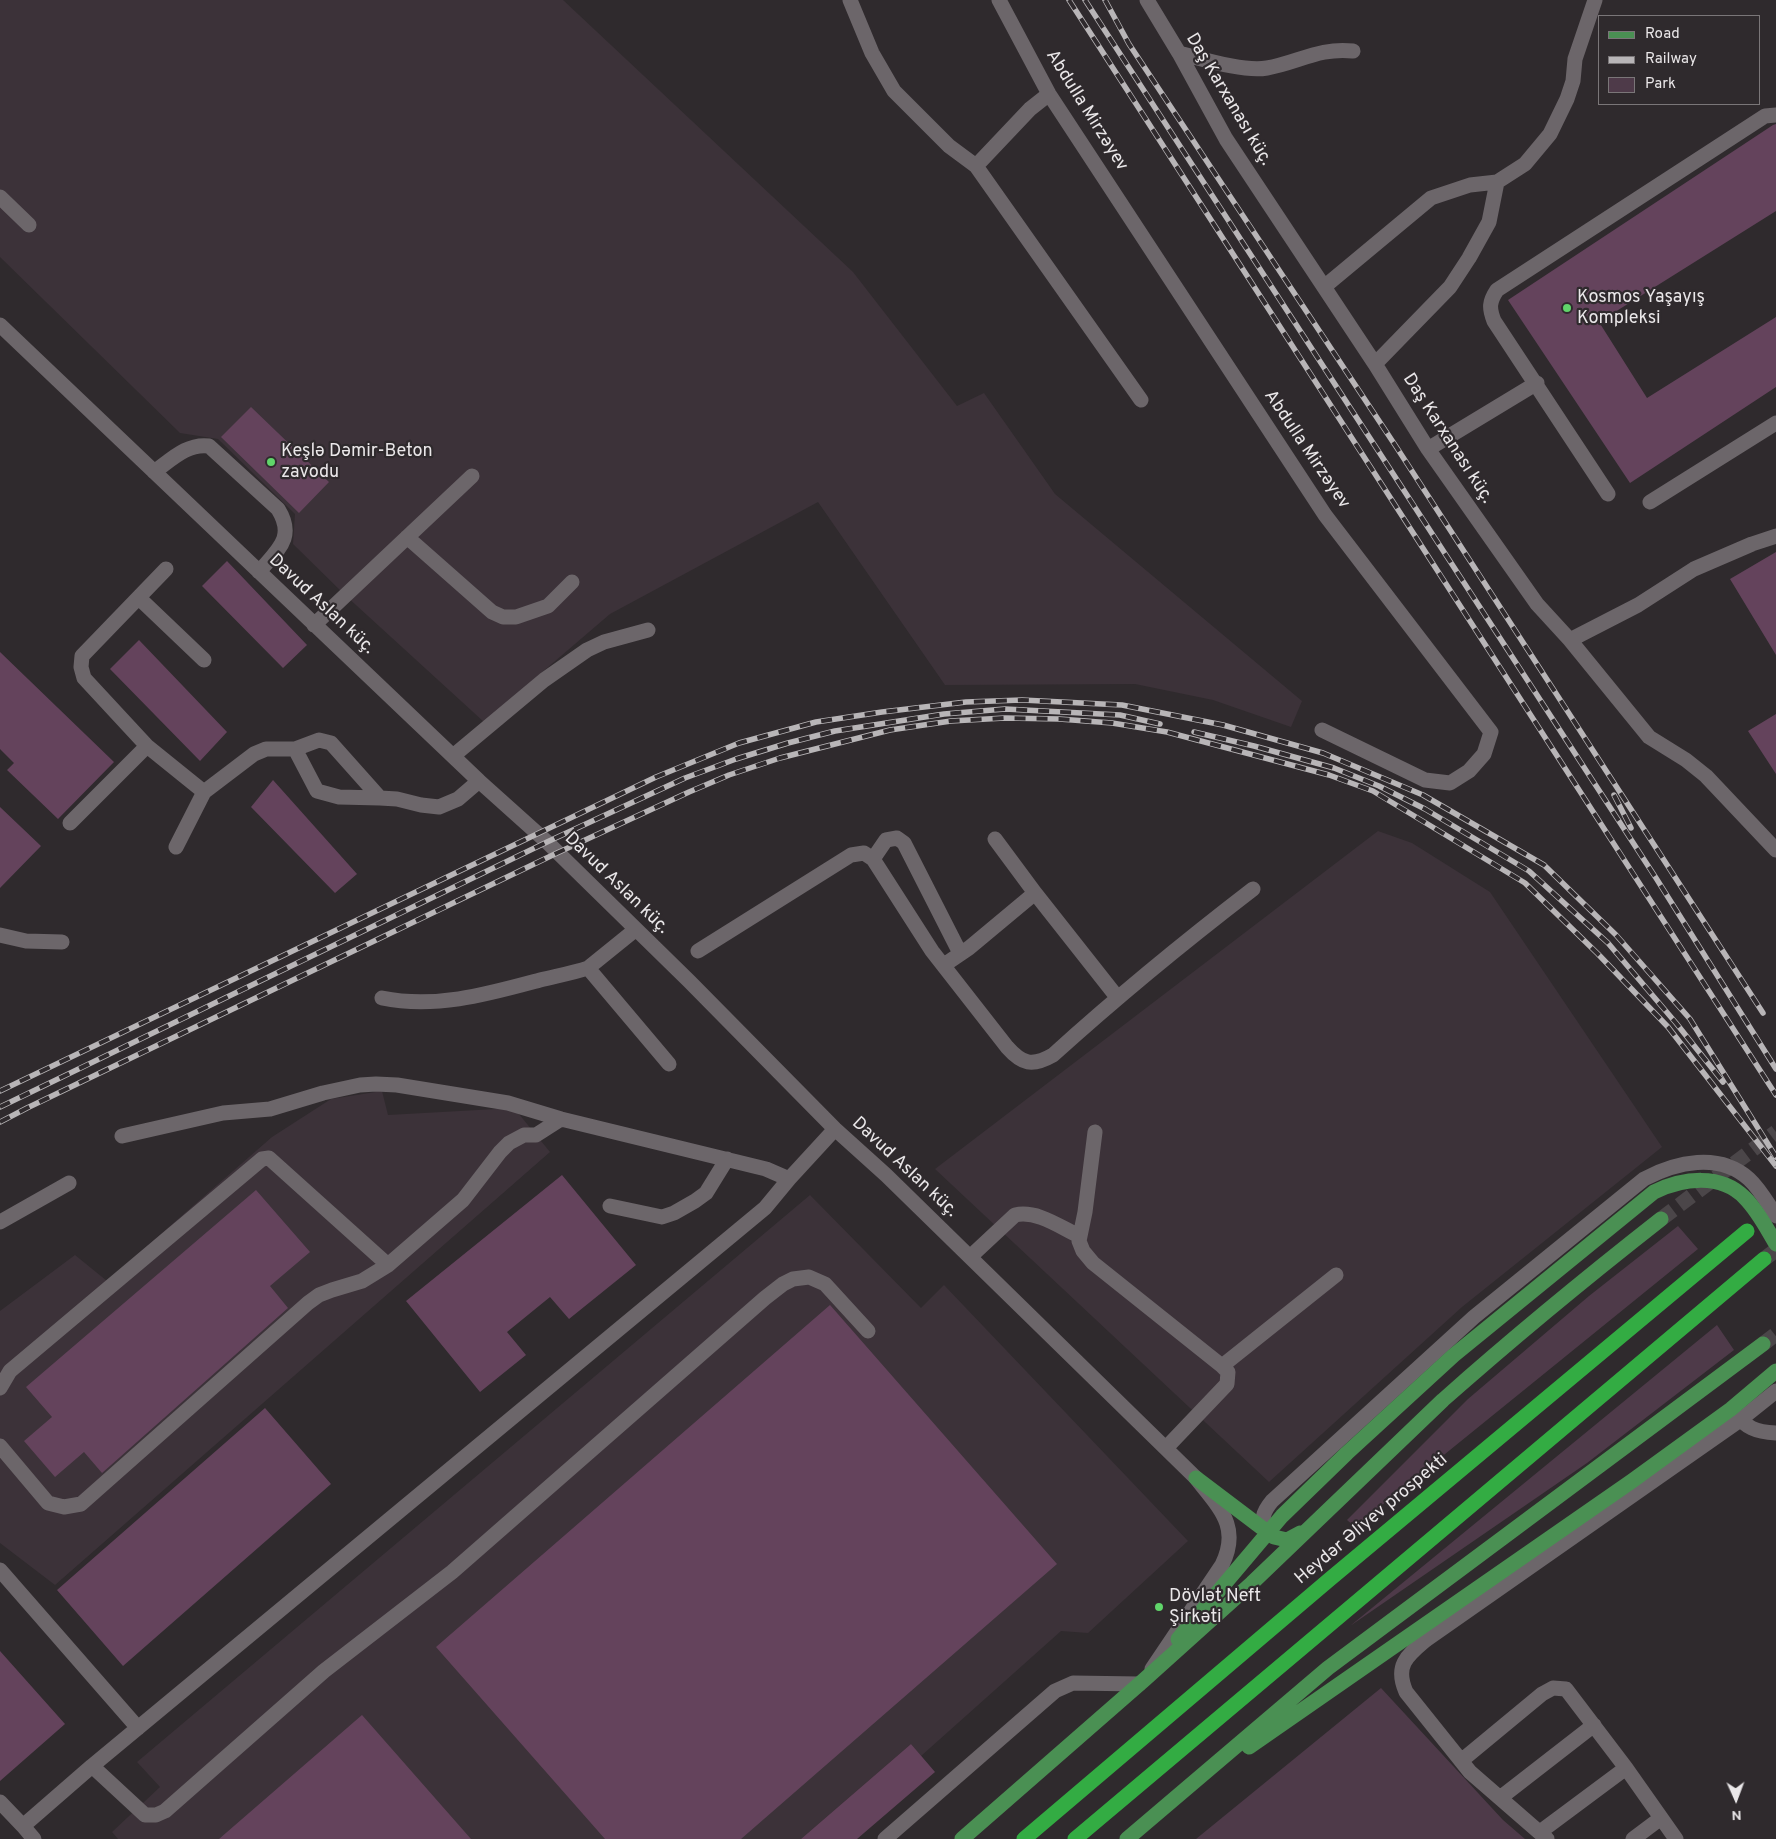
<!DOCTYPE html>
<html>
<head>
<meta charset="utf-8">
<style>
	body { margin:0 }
	#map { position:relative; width:1776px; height:1839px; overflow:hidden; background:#2f2a2d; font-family:Overpass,sans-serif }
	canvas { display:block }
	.legend { position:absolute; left:1598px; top:15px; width:162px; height:90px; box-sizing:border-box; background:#2f2a2d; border:1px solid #7a7678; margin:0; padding:6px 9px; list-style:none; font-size:15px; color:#eae7e9 }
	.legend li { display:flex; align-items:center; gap:10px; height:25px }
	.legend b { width:25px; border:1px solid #7a7678 }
	.north { position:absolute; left:1711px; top:1774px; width:50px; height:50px; -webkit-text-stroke:4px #2f2a2d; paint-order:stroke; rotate:178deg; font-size:14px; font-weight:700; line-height:20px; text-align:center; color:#eae7e9 }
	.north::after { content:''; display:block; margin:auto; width:18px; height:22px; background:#eae7e9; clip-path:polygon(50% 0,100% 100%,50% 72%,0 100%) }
</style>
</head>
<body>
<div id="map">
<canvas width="1776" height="1839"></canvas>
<ul class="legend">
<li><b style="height:6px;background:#4a9053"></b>Road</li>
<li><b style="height:6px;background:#b8b5b7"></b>Railway</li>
<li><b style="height:14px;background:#4e3a49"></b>Park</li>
</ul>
<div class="north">N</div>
</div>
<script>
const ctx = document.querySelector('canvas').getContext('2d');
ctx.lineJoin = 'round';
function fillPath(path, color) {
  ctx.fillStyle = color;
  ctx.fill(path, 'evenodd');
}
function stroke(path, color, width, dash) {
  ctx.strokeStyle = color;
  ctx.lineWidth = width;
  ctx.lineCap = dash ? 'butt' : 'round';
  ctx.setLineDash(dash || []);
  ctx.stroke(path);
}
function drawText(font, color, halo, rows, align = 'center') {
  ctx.font = font + ' Overpass,sans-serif';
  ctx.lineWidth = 4.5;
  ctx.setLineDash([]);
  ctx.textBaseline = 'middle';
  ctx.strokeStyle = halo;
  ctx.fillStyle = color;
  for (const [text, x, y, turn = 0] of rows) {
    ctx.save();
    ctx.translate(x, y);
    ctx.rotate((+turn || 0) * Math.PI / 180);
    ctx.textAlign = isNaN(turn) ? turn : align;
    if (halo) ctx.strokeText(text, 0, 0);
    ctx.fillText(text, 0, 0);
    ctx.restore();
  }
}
const built = new Path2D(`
	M 0,0 L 563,0 L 853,272 L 957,406 L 984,393 L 1055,494 L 1302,701 L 1291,727 L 1213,700 L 1135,684 L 945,685 L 818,502 L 610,614 L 484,722 L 345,595 L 293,544 L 295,514 L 218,439 L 180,433 L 0,257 Z
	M 1378,831 L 1412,843 L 1490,892 L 1662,1147 L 1462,1307 L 1269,1482 L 935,1169 Z
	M 382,1091 L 388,1115 L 514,1108 L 550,1152 L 55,1585 L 0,1543 L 0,1311 L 75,1255 L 107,1281 L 272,1137 L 331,1099 Z
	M 810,1195 L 921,1308 L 944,1285 L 1188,1541 L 1088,1633 L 1061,1631 L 921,1756 L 911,1744 L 801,1839 L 118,1839 L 112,1832 L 160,1787 L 137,1762 Z`);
const green = new Path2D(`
	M 1678,1226 L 1698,1249 L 1355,1527 L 1347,1520 L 1468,1399 L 1589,1296 Z
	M 1717,1325 L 1734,1350 L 1587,1463 L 1350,1626 Z
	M 1381,1688 L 1503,1820 L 1525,1839 L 1196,1839 Z`);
const building = new Path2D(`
	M 1776,124 L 1776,211 L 1599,322 L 1647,398 L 1776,317 L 1776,387 L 1630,483 L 1508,300 L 1773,125 Z
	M 251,407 L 329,482 L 299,513 L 221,437 Z
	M 1776,552 L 1776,655 L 1730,579 Z
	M 227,561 L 307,645 L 283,668 L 202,586 Z
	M 139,640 L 227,732 L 200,761 L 110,669 Z
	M 0,652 L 114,762 L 58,819 L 7,770 L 14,763 L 0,749 Z
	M 1776,714 L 1776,774 L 1748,731 Z
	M 273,780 L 357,874 L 335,893 L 251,807 Z
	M 0,807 L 41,846 L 0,888 Z
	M 562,1175 L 636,1265 L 569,1319 L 550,1297 L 507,1332 L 526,1355 L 480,1392 L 406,1301 Z
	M 256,1190 L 310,1252 L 270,1286 L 288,1308 L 102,1473 L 84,1452 L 55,1477 L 24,1441 L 52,1417 L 26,1387 Z
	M 830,1305 L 1057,1564 L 741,1839 L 605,1839 L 436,1647 Z
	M 265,1408 L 331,1484 L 123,1666 L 57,1590 Z
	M 0,1651 L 65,1724 L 0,1781 Z
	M 362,1715 L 471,1839 L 219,1839 Z
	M 911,1744 L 935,1772 L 857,1839 L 801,1839 Z`);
const majorTunnel = new Path2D(`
	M 1661,1219 L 1776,1132
	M 1763,1344 L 1776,1334`);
const highwayTunnel = new Path2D(`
	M 1764,1259 L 1776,1250`);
const minor = new Path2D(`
	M 850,0 L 872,53 L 894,91 L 949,146 L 976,166
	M 999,0 L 1049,94 L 1325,515 L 1491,732 L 1484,754 L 1469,771 L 1450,783 L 1425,780 L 1322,730
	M 1147,0 L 1179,53 L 1226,139 L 1375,364 L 1428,449 L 1537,604 L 1570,640 L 1649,737 L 1686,760 L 1706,776 L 1776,850
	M 1179,53 C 1203,59 1243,72 1267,68 C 1297,63 1320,47 1353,51
	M 1049,94 L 1030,109 L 976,166 L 1141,400
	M 0,197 L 29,225
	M 1324,287 L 1431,198 L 1470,185 L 1497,182
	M 0,325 L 479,781 L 547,842 L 689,981 L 835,1129 L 886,1175 L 1196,1478 C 1219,1508 1241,1526 1222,1565 L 1152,1669
	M 1375,364 L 1450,287 L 1469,258 L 1489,222 L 1497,182 L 1525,164 L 1550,134 L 1567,99 L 1573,81 L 1575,59 L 1595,0
	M 1428,449 L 1537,383
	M 154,472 C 171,460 187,443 209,446 L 278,509 C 296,538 277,550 259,572
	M 1608,494 L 1494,321 C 1489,308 1489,302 1497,290 L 1765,116 L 1776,115
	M 1650,502 L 1776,423
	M 407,537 L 492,612 L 503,617 L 516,617 L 548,606 L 572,582
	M 166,569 L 82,656 L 81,667 L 84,678 L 147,746 L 204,792
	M 139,598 L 204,660
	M 314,625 L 472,476
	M 1570,640 L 1638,605 L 1694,569 L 1752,544 L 1776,536
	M 295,749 L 317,791 L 339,797 L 380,798
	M 453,756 L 544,680 L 587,650 L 604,642 L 648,630
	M 70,823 L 147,746
	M 176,847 L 204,792 L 254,754 L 266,749 L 295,749 L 319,740 L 331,743 L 380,798 L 397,799 L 421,805 L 439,807 L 458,799 L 479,781
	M 873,859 L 886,840 L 897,838 L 904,843 L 960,953
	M 1035,893 L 1117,997
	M 0,935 L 26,941 L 62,942
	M 698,951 L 851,855 L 864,853 L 873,859 L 932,951 L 1007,1047 C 1022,1064 1032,1067 1053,1055 C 1117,997 1184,942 1253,889
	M 944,965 L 969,948 L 1035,893 L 995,839
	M 588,968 L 635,930
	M 382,998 C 436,1009 488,994 540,980 C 556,976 573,973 588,968 L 669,1064
	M 1095,1132 L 1085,1212 L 1079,1241 L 1083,1251 L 1093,1263 L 1222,1366 L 1228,1372 L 1227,1384 L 1166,1448
	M 122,1136 L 223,1113 L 270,1109 L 323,1093 L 360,1085 L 376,1084 L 397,1085 L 508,1103 L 561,1119 L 766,1169 L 789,1179 L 835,1129
	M 610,1206 L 662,1217 L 674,1213 L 695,1201 L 706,1193 L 727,1159
	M 0,1222 L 69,1183
	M 970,1257 L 1015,1215 C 1037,1210 1060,1227 1079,1236
	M 1222,1366 L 1336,1275
	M 0,1388 L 10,1371 L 262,1159 L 269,1158 L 388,1265
	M 1733,1412 C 1747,1428 1755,1432 1776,1433
	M 0,1446 L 48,1503 L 64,1507 L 81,1504 L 308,1303 L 319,1295 L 332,1290 L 362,1281 L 388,1265 L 463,1200 L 500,1152 L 509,1143 L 524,1135 L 536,1135 L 561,1119
	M 1267,1533 C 1261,1519 1262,1513 1272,1501 L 1474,1317 L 1644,1179 C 1676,1162 1719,1152 1749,1179 C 1760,1189 1768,1204 1776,1216
	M 0,1570 L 138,1728
	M 1461,1761 L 1542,1694 L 1553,1688 L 1566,1689 L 1626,1768 L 1676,1839
	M 92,1766 L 145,1815 L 156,1815 L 165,1811 L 324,1671 L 452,1572 L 765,1298 L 783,1284 L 793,1279 L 809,1277 L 825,1284 L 868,1331
	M 1500,1798 L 1594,1725
	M 0,1802 L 23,1826 L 92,1766 L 765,1208 L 789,1179
	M 23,1826 L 34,1839
	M 1540,1832 L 1626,1768
	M 885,1839 L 1055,1691 L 1073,1683 L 1139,1684
	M 1547,1839 L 1470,1772 L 1406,1692 C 1394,1665 1408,1655 1427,1639 L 1740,1420 L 1776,1391
	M 1633,1839 L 1661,1818`);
const major = new Path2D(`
	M 1196,1478 L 1274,1537 L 1287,1540 L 1300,1533
	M 1178,1639 L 1282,1516 L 1347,1453 L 1454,1355 L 1654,1192 C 1683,1178 1721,1173 1745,1198 C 1758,1211 1767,1229 1776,1244
	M 1249,1747 L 1632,1481 L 1731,1409 L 1776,1371
	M 962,1839 L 1144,1680 L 1252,1583 L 1443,1400 C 1514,1337 1587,1277 1661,1219
	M 1127,1839 L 1328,1668 L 1763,1344`);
const highway = new Path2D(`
	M 1024,1839 L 1330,1579 L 1747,1231
	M 1075,1839 L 1764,1259`);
const rail = new Path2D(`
	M 1069,0 L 1776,1095
	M 1085,0 L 1656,878 L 1776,1069
	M 1105,0 L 1129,44 L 1397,448 L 1763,1013
	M 1194,732 L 1254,746 L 1334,768 L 1379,786 L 1425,809 L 1529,871 L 1608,943 L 1676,1023 L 1723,1082
	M 1614,795 L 1631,828
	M 0,1091 L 656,777 L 739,743 L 816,722 L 882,712 L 966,702 L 1022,700 L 1122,705 L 1223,725 L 1323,753 L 1423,795 L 1544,865 L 1616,935 L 1690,1019 L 1776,1157
	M 0,1107 L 547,842 L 685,778 L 736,759 L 788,743 L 835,731 L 944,714 L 1005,709 L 1120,715 L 1160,724
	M 0,1122 L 27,1108 L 557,853 L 689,792 L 729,775 L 780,758 L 890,730 L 951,721 L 1005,718 L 1059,719 L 1112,723 L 1167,732 L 1329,775 L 1373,791 L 1525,883 L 1598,954 L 1668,1027 L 1776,1166`);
const markers = [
	[1567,308,5,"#60d56a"],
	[271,462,5,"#60d56a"],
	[1159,1607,5,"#60d56a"]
];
const streetNames = [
	["Daş Karxanası küç.",1228,100,59],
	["Abdulla Mirzəyev",1086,111,58],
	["Daş Karxanası küç.",1447,439,57],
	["Abdulla Mirzəyev",1306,450,56],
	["Davud Aslan küç.",321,605,43],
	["Davud Aslan küç.",616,884,44],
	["Davud Aslan küç.",904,1168,43],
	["Heydər Əliyev prospekti",1372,1520,-40]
];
const poiNames = [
	["Kosmos Yaşayış",1577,298],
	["Kompleksi",1577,319],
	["Keşlə Dəmir-Beton",281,452],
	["zavodu",281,473],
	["Dövlət Neft",1169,1597],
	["Şirkəti",1169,1618]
];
fillPath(built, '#3c3239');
fillPath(green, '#4e3a49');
fillPath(building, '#64435c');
stroke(majorTunnel, '#4b4649', 15, [15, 8]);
stroke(highwayTunnel, '#4b4649', 15, [15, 8]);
stroke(minor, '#6c666a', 15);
stroke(major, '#4a9053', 15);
stroke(highway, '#33ac43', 15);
stroke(rail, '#b8b5b7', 5.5);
stroke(rail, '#2f2a2d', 4, [11]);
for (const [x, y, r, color] of markers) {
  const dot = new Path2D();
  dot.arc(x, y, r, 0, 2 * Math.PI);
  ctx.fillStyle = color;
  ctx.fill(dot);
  stroke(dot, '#2f2a2d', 2);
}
drawText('18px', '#eae7e9', '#2f2a2d', streetNames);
drawText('18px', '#eae7e9', '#2f2a2d', poiNames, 'left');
</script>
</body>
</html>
